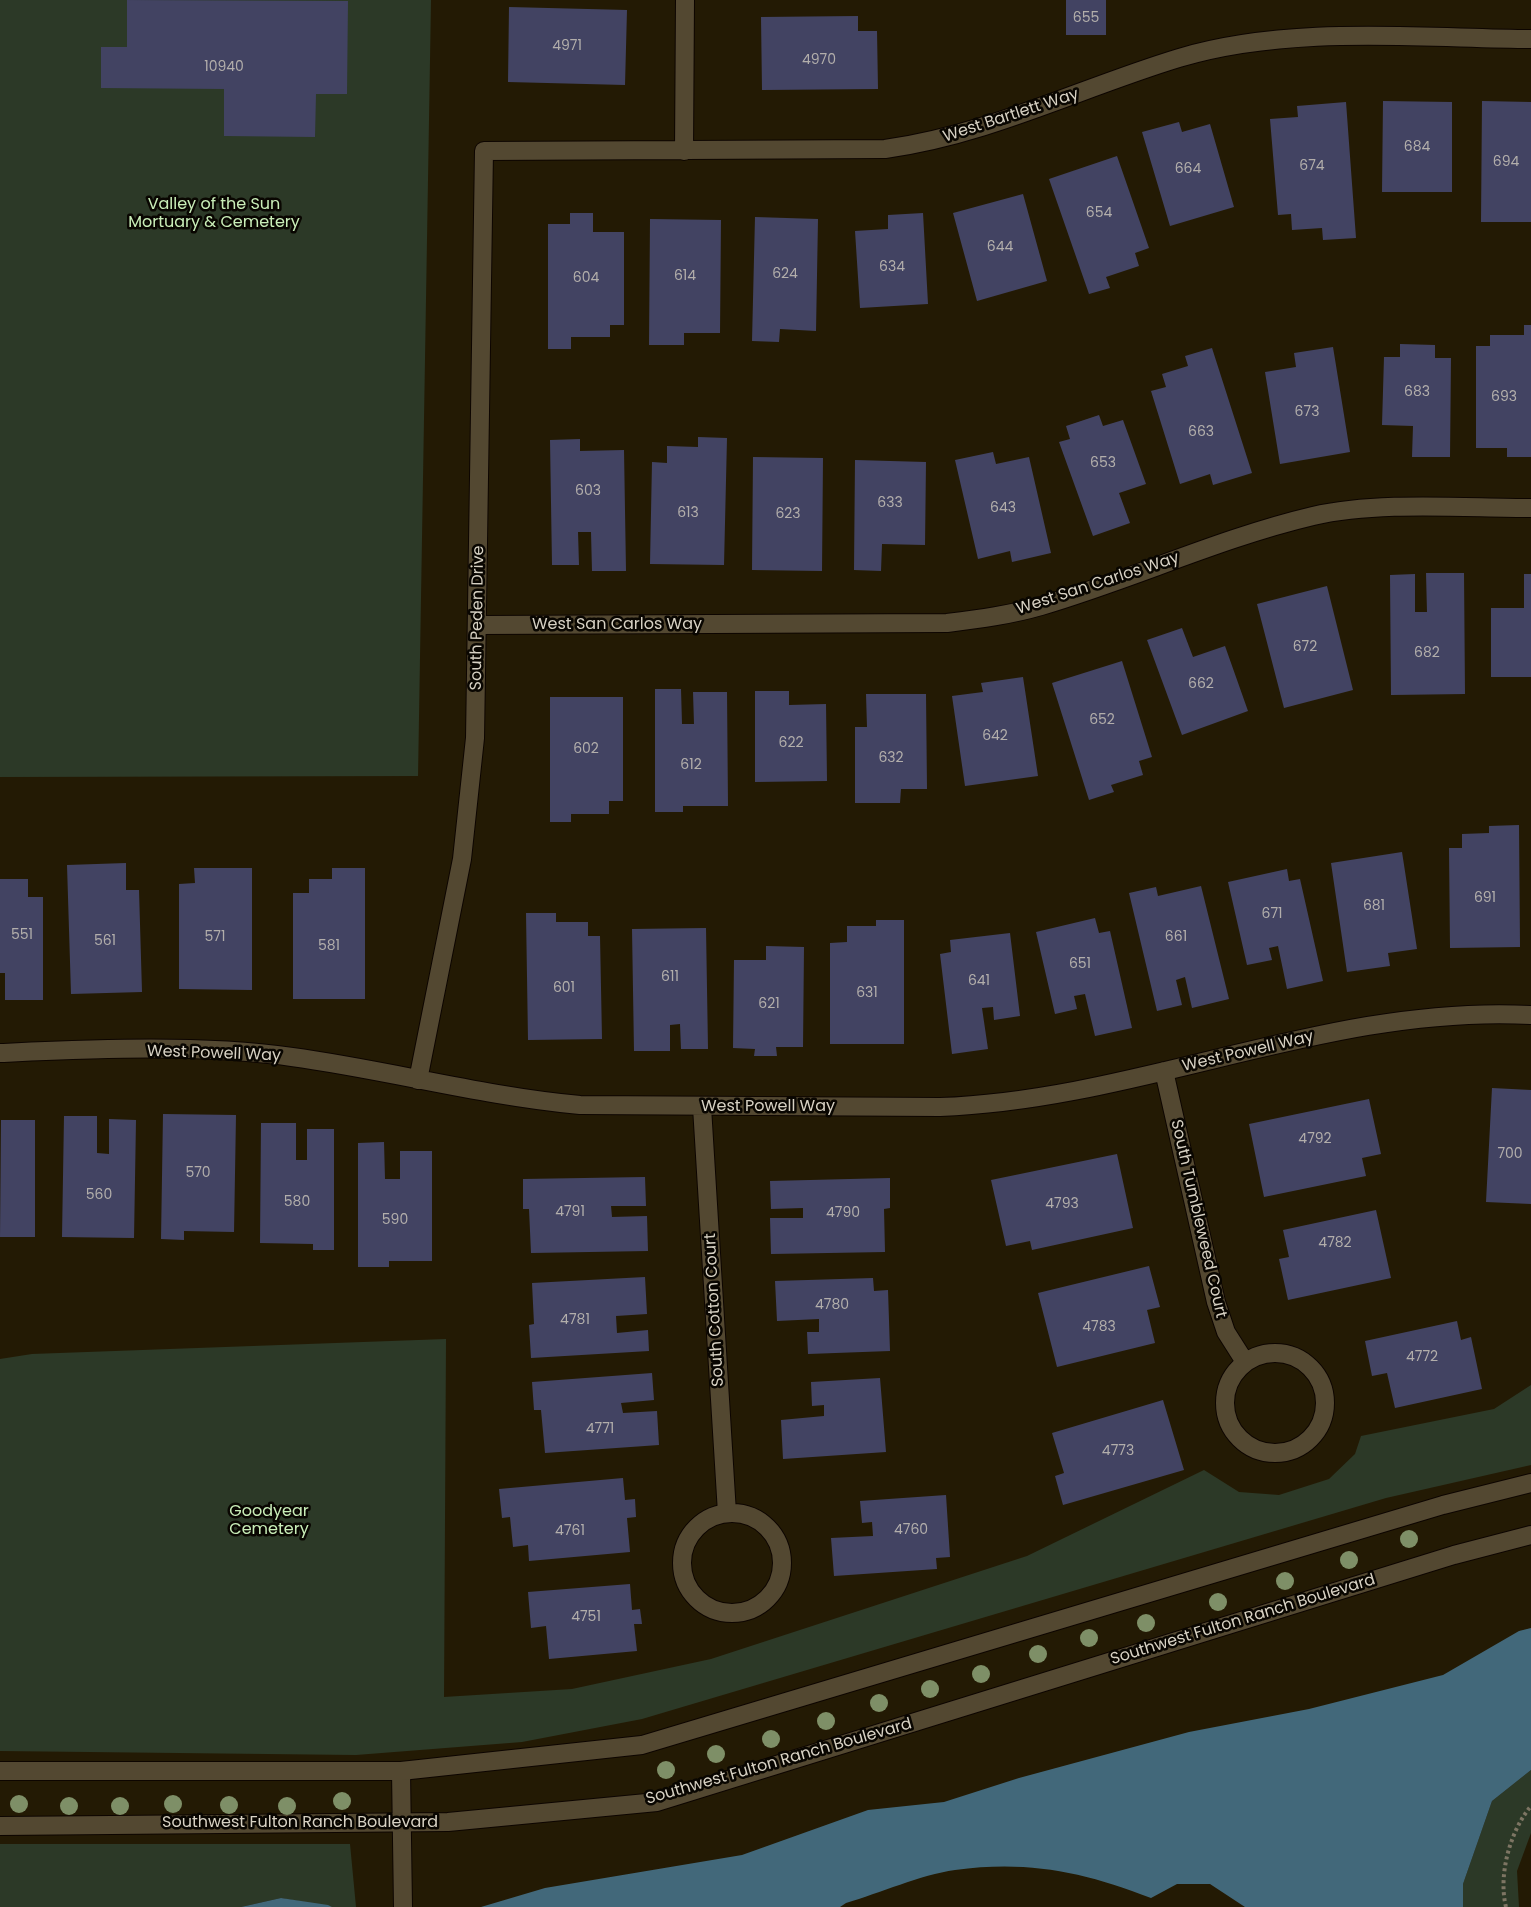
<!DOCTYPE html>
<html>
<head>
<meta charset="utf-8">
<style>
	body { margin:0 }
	canvas { display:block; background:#231a04 }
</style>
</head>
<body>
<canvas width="1531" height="1907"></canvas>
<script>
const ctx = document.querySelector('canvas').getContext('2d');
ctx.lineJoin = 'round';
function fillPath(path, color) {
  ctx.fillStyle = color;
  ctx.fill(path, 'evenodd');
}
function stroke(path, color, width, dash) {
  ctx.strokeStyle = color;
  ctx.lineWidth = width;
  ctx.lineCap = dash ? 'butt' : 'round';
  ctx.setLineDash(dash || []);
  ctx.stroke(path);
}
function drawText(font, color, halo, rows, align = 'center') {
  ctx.font = font + ' Poppins,sans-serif';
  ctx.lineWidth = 5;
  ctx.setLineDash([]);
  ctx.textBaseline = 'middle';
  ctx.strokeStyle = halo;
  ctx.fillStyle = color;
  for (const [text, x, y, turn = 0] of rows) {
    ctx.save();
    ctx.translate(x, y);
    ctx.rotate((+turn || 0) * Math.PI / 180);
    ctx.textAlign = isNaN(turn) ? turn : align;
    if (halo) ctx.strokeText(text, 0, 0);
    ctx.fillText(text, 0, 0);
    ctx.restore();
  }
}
const green = new Path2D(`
	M 0,0 L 431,0 L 418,776 L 0,777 Z
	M 446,1339 L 444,1697 L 572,1689 L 711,1659 L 1027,1556 L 1204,1470 L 1239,1492 L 1279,1495 L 1329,1479 L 1355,1454 L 1361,1436 L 1494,1409 L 1531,1385 L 1531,1465 L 1386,1498 L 642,1719 L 522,1742 L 356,1755 L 0,1751 L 0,1359 L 32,1354 Z
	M 1531,1770 L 1531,1833 L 1517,1871 L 1519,1907 L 1463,1907 L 1463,1884 L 1492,1801 Z
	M 0,1844 L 350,1844 L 356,1907 L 332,1907 L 281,1898 L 241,1907 L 0,1907 Z`);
const water = new Path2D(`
	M 1531,1628 L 1531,1770 L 1492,1801 L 1463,1884 L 1463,1907 L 1245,1907 L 1210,1884 L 1177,1884 L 1151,1898 C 1084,1872 1028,1860 955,1870 C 920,1875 880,1893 846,1903 L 840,1907 L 481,1907 L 545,1888 L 742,1855 L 868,1810 L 944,1802 L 1019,1778 L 1189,1732 L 1309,1709 L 1443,1675 L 1519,1631 Z
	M 281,1898 L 328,1905 L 332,1907 L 241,1907 Z`);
const building = new Path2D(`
	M 127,0 L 348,1 L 347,94 L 316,94 L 315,137 L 224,136 L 224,89 L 101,88 L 101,47 L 127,47 Z
	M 1066,0 L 1106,0 L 1106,35 L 1066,35 Z
	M 509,7 L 627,10 L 625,85 L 508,82 Z
	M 858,16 L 858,31 L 877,31 L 878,89 L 762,90 L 761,17 Z
	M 1383,101 L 1452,102 L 1452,192 L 1382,192 Z
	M 1482,101 L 1531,102 L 1531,222 L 1481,222 Z
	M 1346,102 L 1356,238 L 1323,240 L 1322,228 L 1292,230 L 1291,214 L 1278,215 L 1270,119 L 1298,117 L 1297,106 Z
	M 1179,122 L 1182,132 L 1210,124 L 1234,207 L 1170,226 L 1142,132 Z
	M 1117,156 L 1149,248 L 1135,253 L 1139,266 L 1106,277 L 1110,288 L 1089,294 L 1049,179 Z
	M 1023,194 L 1047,281 L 977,301 L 953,213 Z
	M 570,213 L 593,213 L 593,232 L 624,232 L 624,325 L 610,325 L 610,337 L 571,337 L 571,349 L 548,349 L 548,224 L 570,224 Z
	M 923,213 L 928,304 L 860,308 L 855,231 L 888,229 L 888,215 Z
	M 755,217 L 818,219 L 816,331 L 780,329 L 779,342 L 752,341 Z
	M 650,219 L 721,220 L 720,333 L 684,333 L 684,345 L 649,345 Z
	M 1524,325 L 1531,325 L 1531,457 L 1507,457 L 1507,448 L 1476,448 L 1476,346 L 1490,346 L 1490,335 L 1524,335 Z
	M 1400,344 L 1435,345 L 1435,358 L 1451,358 L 1450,457 L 1412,457 L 1413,426 L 1382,425 L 1384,357 L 1400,357 Z
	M 1333,347 L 1350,452 L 1280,464 L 1265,372 L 1296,367 L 1294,353 Z
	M 1212,348 L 1252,473 L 1213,485 L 1210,474 L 1180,484 L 1151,391 L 1166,387 L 1162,374 L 1188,366 L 1185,356 Z
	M 1099,415 L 1103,426 L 1123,420 L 1146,484 L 1119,493 L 1130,523 L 1093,536 L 1059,442 L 1070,439 L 1066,426 Z
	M 698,437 L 727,438 L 724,565 L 650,564 L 652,462 L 667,463 L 667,446 L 698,447 Z
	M 580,439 L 580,451 L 624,450 L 626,571 L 592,571 L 591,532 L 578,532 L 579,565 L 552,565 L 550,440 Z
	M 993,452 L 996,464 L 1029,457 L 1051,553 L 1012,562 L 1010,551 L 978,559 L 955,460 Z
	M 753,457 L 823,458 L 822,571 L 752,570 Z
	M 855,460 L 926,462 L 925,545 L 882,544 L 881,571 L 854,570 Z
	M 1426,573 L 1464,573 L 1465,694 L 1391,695 L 1390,575 L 1415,574 L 1415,612 L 1427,612 Z
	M 1524,574 L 1531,574 L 1531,677 L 1491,677 L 1491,608 L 1524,608 Z
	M 1327,586 L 1353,690 L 1284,708 L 1257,604 Z
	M 1182,628 L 1193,657 L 1225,646 L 1248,711 L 1182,735 L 1147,640 Z
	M 1122,661 L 1152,757 L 1139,761 L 1143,775 L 1111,785 L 1114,792 L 1089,800 L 1052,683 Z
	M 1023,677 L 1038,776 L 965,786 L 952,696 L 983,692 L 981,683 Z
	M 655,689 L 681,689 L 682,724 L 694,724 L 693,692 L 727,692 L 728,806 L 683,806 L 683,812 L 655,812 Z
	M 755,691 L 789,691 L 789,705 L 826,704 L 827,781 L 755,782 Z
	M 866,694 L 926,694 L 927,789 L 901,789 L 900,803 L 855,803 L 855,727 L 867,727 Z
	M 550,697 L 623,697 L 623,801 L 609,801 L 609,814 L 571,814 L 571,822 L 550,822 Z
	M 1519,825 L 1520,947 L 1450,948 L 1449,848 L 1462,848 L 1462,834 L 1489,833 L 1489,826 Z
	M 1402,852 L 1417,949 L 1388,953 L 1390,966 L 1347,972 L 1331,863 Z
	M 126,863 L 126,890 L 139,890 L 142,992 L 71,994 L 67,865 Z
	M 194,868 L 252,868 L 252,990 L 179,989 L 179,884 L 195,883 Z
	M 332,868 L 365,868 L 365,999 L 293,999 L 293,893 L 309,893 L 309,879 L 332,879 Z
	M 1287,869 L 1289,881 L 1300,879 L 1323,981 L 1287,989 L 1278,946 L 1269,948 L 1272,960 L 1247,965 L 1228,882 Z
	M 0,879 L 28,879 L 28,897 L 43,897 L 43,1000 L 5,1000 L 5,973 L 0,973 Z
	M 1201,886 L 1229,999 L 1192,1008 L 1185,977 L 1176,980 L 1182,1005 L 1157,1011 L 1129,893 L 1156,887 L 1158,896 Z
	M 526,913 L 556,913 L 556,922 L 588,922 L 588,936 L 600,936 L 602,1039 L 528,1040 Z
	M 1095,918 L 1099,933 L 1110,931 L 1132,1028 L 1095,1036 L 1085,994 L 1074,996 L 1077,1009 L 1055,1014 L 1036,932 Z
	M 876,920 L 904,920 L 904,1044 L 830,1044 L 830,943 L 847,942 L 847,926 L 876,926 Z
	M 706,928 L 708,1049 L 681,1049 L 680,1024 L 670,1025 L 670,1051 L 634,1051 L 632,929 Z
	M 1010,933 L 1020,1016 L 994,1020 L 993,1007 L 982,1008 L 988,1049 L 952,1054 L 940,954 L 951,952 L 950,940 Z
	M 766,946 L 804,947 L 803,1047 L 776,1047 L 777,1056 L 754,1056 L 755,1049 L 733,1048 L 734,960 L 766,960 Z
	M 1492,1088 L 1531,1090 L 1531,1204 L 1486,1202 Z
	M 1369,1099 L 1381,1154 L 1362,1158 L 1366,1176 L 1264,1197 L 1249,1124 Z
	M 163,1114 L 236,1115 L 234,1232 L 184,1231 L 184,1240 L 161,1239 Z
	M 64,1116 L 97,1116 L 97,1153 L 109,1154 L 109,1119 L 136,1120 L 134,1238 L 62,1237 Z
	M 1,1120 L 35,1120 L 35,1237 L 0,1237 Z
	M 261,1123 L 296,1123 L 296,1160 L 307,1160 L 307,1129 L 334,1129 L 334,1250 L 313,1250 L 313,1244 L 260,1243 Z
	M 384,1142 L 385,1179 L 400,1179 L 400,1151 L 432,1151 L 432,1261 L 389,1261 L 389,1267 L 358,1267 L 358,1143 Z
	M 1117,1154 L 1133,1228 L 1032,1250 L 1030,1241 L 1006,1246 L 991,1180 Z
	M 645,1177 L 646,1206 L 611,1206 L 612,1217 L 647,1216 L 648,1251 L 531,1253 L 529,1209 L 523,1209 L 523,1179 Z
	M 890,1178 L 890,1208 L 884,1209 L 885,1252 L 771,1254 L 770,1218 L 803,1218 L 803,1208 L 771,1209 L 770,1181 Z
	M 1376,1210 L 1391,1278 L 1288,1300 L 1279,1259 L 1289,1257 L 1283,1230 Z
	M 1149,1266 L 1160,1307 L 1147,1310 L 1155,1343 L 1057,1367 L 1038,1293 Z
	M 645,1277 L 647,1314 L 616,1316 L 617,1333 L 648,1330 L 649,1351 L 531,1358 L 529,1325 L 534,1324 L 532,1283 Z
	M 873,1278 L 874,1291 L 888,1290 L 890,1351 L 808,1354 L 807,1332 L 819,1332 L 819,1319 L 777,1321 L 775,1281 Z
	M 1457,1321 L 1461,1340 L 1471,1337 L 1482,1389 L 1395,1408 L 1387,1373 L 1372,1376 L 1365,1341 Z
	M 652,1373 L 654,1400 L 621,1403 L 623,1413 L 657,1411 L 659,1445 L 545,1453 L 541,1410 L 534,1410 L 532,1382 Z
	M 880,1378 L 886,1452 L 783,1459 L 781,1420 L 824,1416 L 824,1405 L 812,1406 L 811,1382 Z
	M 1163,1400 L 1184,1470 L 1063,1505 L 1055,1476 L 1064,1473 L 1052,1433 Z
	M 623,1478 L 625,1500 L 635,1499 L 636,1517 L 627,1518 L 630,1552 L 529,1561 L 528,1545 L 513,1547 L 510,1517 L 502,1518 L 499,1489 Z
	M 946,1495 L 950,1557 L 936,1558 L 937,1569 L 834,1576 L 831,1538 L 873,1536 L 872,1522 L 862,1523 L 860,1501 Z
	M 630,1584 L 632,1610 L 640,1609 L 642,1624 L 634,1624 L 637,1651 L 549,1659 L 546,1626 L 531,1628 L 528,1592 Z`);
const path = new Path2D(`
	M 1506,1907 C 1498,1875 1510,1831 1531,1806`);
const minor = new Path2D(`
	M 684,151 L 685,0
	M 479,625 L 947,623 C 979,619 1010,615 1041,606 C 1133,579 1220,538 1313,516 C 1378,501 1463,508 1531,508
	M 0,1053 C 94,1049 199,1044 292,1057 C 388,1070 482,1096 580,1105 L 940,1107 C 1140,1100 1329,1004 1531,1015
	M 1164,1071 L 1216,1302 L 1226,1332 L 1245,1362
	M 418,1080 L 462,859 L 475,738 L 484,151 L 885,149 C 988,135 1080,88 1179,58 C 1289,25 1417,38 1531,39
	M 702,1107 L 727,1513
	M1225 1403a50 50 0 1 1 100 0a50 50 0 1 1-100 0Z
	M682 1563a50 50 0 1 1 100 0a50 50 0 1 1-100 0Z
	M 401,1771 L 403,1907`);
const tertiary = new Path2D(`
	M 0,1771 L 401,1771 L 642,1745 L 1443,1505 L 1531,1483
	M 0,1826 L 448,1822 L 657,1802 L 1454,1555 L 1531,1535`);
const trees = [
	[1409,1539],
	[1349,1560],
	[1285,1581],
	[1218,1602],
	[1146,1623],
	[1089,1638],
	[1038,1654],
	[981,1674],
	[930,1689],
	[879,1703],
	[826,1721],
	[771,1739],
	[716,1754],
	[666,1770],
	[342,1801],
	[19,1804],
	[173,1804],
	[229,1805],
	[69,1806],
	[120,1806],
	[287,1806]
];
const numberNames = [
	["655",1086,18],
	["4971",567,46],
	["4970",819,60],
	["10940",224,67],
	["684",1417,147],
	["694",1506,162],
	["674",1312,166],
	["664",1188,169],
	["654",1099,213],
	["644",1000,247],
	["634",892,267],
	["624",785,274],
	["614",685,276],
	["604",586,278],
	["683",1417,392],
	["693",1504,397],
	["673",1307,412],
	["663",1201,432],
	["653",1103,463],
	["603",588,491],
	["633",890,503],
	["643",1003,508],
	["613",688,513],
	["623",788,514],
	["672",1305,647],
	["682",1427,653],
	["662",1201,684],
	["652",1102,720],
	["642",995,736],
	["622",791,743],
	["602",586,749],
	["632",891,758],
	["612",691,765],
	["691",1485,898],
	["681",1374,906],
	["671",1272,914],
	["551",22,935],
	["571",215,937],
	["661",1176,937],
	["561",105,941],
	["581",329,946],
	["651",1080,964],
	["611",670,977],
	["641",979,981],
	["601",564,988],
	["631",867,993],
	["621",769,1004],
	["4792",1315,1139],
	["700",1510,1154],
	["570",198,1173],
	["560",99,1195],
	["580",297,1202],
	["4793",1062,1204],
	["4791",570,1212],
	["4790",843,1213],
	["590",395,1220],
	["4782",1335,1243],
	["4780",832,1305],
	["4781",575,1320],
	["4783",1099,1327],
	["4772",1422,1357],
	["4771",600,1429],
	["4773",1118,1451],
	["4760",911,1530],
	["4761",570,1531],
	["4751",586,1617]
];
const streetNames = [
	["West Bartlett Way",1011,116,-18],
	["West San Carlos Way",1098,584,-18],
	["South Peden Drive",478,618,-89],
	["West San Carlos Way",617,625],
	["West Powell Way",1248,1052,-13],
	["West Powell Way",214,1054,2],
	["West Powell Way",768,1107],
	["South Tumbleweed Court",1198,1219,77],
	["South Cotton Court",715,1310,-93],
	["Southwest Fulton Ranch Boulevard",1243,1620,-17],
	["Southwest Fulton Ranch Boulevard",779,1762,-16],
	["Southwest Fulton Ranch Boulevard",300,1823]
];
const parkNames = [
	["Valley of the Sun",214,205],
	["Mortuary & Cemetery",214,223],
	["Goodyear",269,1512],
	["Cemetery",269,1530]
];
fillPath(green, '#2c3927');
fillPath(water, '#42687a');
fillPath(building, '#424362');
stroke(minor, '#0d0500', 20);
stroke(tertiary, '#0d0500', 20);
stroke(path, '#7d7563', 4, [3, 3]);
stroke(minor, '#534831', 18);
stroke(tertiary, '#534831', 18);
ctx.fillStyle = '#7e8f67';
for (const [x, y] of trees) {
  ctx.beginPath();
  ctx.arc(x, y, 9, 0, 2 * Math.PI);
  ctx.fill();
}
drawText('14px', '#b2aeab', null, numberNames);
drawText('16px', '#d7d1c3', '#090601', streetNames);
drawText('16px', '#c9eeb8', '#090601', parkNames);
</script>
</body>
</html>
